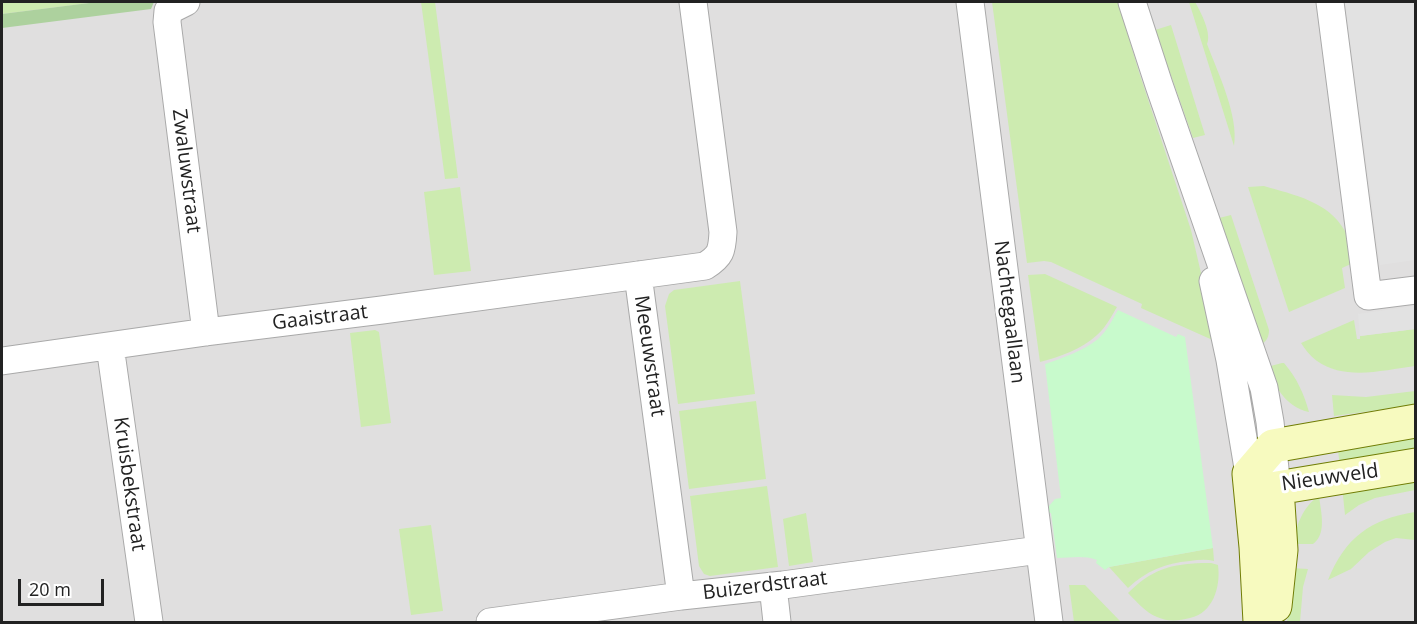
<!DOCTYPE html>
<html>
<head>
<meta charset="utf-8">
<style>
	body { margin:0 }
	#map { position:relative; width:1417px; height:624px; overflow:hidden; background:#f2efe9; font-family:"Open Sans",sans-serif }
	canvas { display:block }
	.frame { position:absolute; inset:0; border:3px solid #222; pointer-events:none }
	.scale { position:absolute; left:18px; top:579px; width:86px; height:27px; box-sizing:border-box; border:3px solid #222; border-top:0; padding-left:8px; font-size:18px; line-height:21px; white-space:nowrap; color:#222; -webkit-text-stroke:4px #fff; paint-order:stroke }
</style>
</head>
<body>
<div id="map">
<canvas width="1417" height="624"></canvas>
<div class="frame"></div>
<div class="scale">20 m</div>
</div>
<script>
const ctx = document.querySelector('canvas').getContext('2d');
ctx.lineJoin = 'round';
function fillPath(path, color) {
  ctx.fillStyle = color;
  ctx.fill(path, 'evenodd');
}
function stroke(path, color, width, dash) {
  ctx.strokeStyle = color;
  ctx.lineWidth = width;
  ctx.lineCap = dash ? 'butt' : 'round';
  ctx.setLineDash(dash || []);
  ctx.stroke(path);
}
function drawText(font, color, halo, rows, align = 'center') {
  ctx.font = font + ' "Open Sans",sans-serif';
  ctx.lineWidth = 6;
  ctx.setLineDash([]);
  ctx.textBaseline = 'middle';
  ctx.strokeStyle = halo;
  ctx.fillStyle = color;
  for (const [text, x, y, turn = 0] of rows) {
    ctx.save();
    ctx.translate(x, y);
    ctx.rotate((+turn || 0) * Math.PI / 180);
    ctx.textAlign = isNaN(turn) ? turn : align;
    if (halo) ctx.strokeText(text, 0, 0);
    ctx.fillText(text, 0, 0);
    ctx.restore();
  }
}
const residential = new Path2D(`
	M 2,2 L 1415,2 L 1415,622 L 2,622 Z`);
const grass = new Path2D(`
	M 2,2 L 97,2 L 2,14 Z
	M 421,2 L 435,2 L 458,178 L 445,179 Z
	M 992,2 L 1118,2 L 1139,72 L 1191,230 L 1217,342 L 1141,308 L 1142,304 L 1051,262 L 1044,261 L 1027,263 Z
	M 1189,2 L 1195,2 C 1201,12 1212,34 1207,44 C 1218,73 1239,116 1234,146 Z
	M 1171,25 L 1205,135 L 1193,138 L 1155,30 Z
	M 1264,186 C 1294,195 1328,201 1345,231 C 1350,240 1350,254 1351,264 L 1342,268 L 1345,288 L 1289,312 L 1248,187 Z
	M 460,187 L 471,271 L 434,275 L 424,192 Z
	M 1231,215 L 1269,330 C 1269,337 1266,343 1260,344 L 1219,218 Z
	M 1045,274 L 1117,307 C 1111,317 1106,327 1097,335 C 1082,349 1059,357 1040,362 L 1028,275 Z
	M 740,281 L 755,394 L 678,404 L 665,306 L 669,294 L 674,290 Z
	M 1354,320 L 1357,339 L 1360,339 L 1360,336 L 1415,329 L 1415,366 C 1384,370 1345,381 1317,361 C 1310,356 1305,349 1301,343 Z
	M 375,330 L 379,332 L 391,423 L 361,427 L 350,333 Z
	M 1282,363 L 1284,363 C 1297,378 1304,394 1309,412 C 1286,407 1276,388 1267,367 Z
	M 1415,391 L 1415,405 L 1334,416 L 1332,395 L 1366,397 Z
	M 756,401 L 766,479 L 689,489 L 679,411 Z
	M 1415,432 L 1415,456 L 1340,467 L 1337,442 Z
	M 1415,472 L 1415,490 L 1375,498 L 1359,505 L 1345,515 L 1342,486 Z
	M 767,486 L 778,567 L 710,576 L 704,574 L 699,566 L 690,496 Z
	M 1319,496 C 1321,512 1327,534 1313,544 L 1293,544 C 1296,526 1303,506 1319,496 Z
	M 1415,512 L 1415,540 L 1396,538 L 1385,542 L 1369,552 L 1351,569 L 1328,580 C 1345,538 1370,519 1415,512 Z
	M 806,513 L 813,562 L 789,566 L 783,519 Z
	M 431,525 L 443,611 L 411,615 L 399,529 Z
	M 1213,548 L 1214,561 C 1206,559 1198,560 1190,561 C 1165,563 1146,571 1128,588 L 1109,567 Z
	M 1202,563 L 1211,563 L 1218,565 C 1221,587 1213,613 1190,618 C 1178,621 1168,622 1157,617 C 1145,612 1137,602 1128,593 C 1151,570 1170,564 1202,563 Z
	M 1291,568 L 1308,569 L 1303,587 L 1300,622 L 1287,622 Z
	M 1069,585 L 1085,585 L 1121,622 L 1074,622 Z`);
const forest = new Path2D(`
	M 97,2 L 154,2 L 151,9 L 2,28 L 2,14 Z`);
const park = new Path2D(`
	M 1118,310 L 1176,337 L 1178,334 L 1185,337 L 1213,548 L 1109,567 L 1105,570 L 1096,563 L 1097,560 C 1083,555 1071,558 1057,558 L 1051,513 L 1049,513 L 1049,506 L 1055,499 L 1061,498 L 1045,364 C 1063,358 1083,351 1098,339 C 1107,331 1112,320 1118,310 Z`);
const parking = new Path2D(`
	M 1345,2 L 1415,2 L 1415,260 L 1380,265 Z
	M 1415,306 L 1415,329 L 1360,336 L 1358,314 Z`);
const street = new Path2D(`
	M 186,2 L 168,11 L 167,22 L 206,332
	M 970,2 L 1049,622
	M 1132,2 L 1159,85 L 1264,388 L 1270,422 L 1277,488
	M 1330,2 L 1368,296 L 1416,290
	M 638,275 L 681,596
	M 1213,281 L 1230,360 L 1249,474 L 1262,481
	M 110,346 L 149,622
	M 2,361 L 206,332 L 382,310 L 705,266 C 721,256 722,251 723,232 L 693,2
	M 773,586 L 777,622
	M 490,622 L 681,596 L 783,585 L 1039,550`);
const secondary = new Path2D(`
	M 1275,606 L 1281,550 L 1277,488 L 1416,465
	M 1260,622 L 1256,547 L 1249,474 L 1273,446 L 1416,421`);
const streetNames = [
	["Zwaluwstraat",186,171,83],
	["Nachtegaallaan",1009,312,83],
	["Gaaistraat",320,318,-7],
	["Meeuwstraat",649,356,82],
	["Nieuwveld",1330,478,-8],
	["Kruisbekstraat",129,484,82],
	["Buizerdstraat",765,586,-7]
];
fillPath(residential, '#e0dfdf');
fillPath(grass, '#cdebb0');
fillPath(forest, '#add19e');
fillPath(park, '#c8facc');
fillPath(parking, '#e2e2e2');
stroke(street, '#a9a9a9', 29);
stroke(secondary, '#707d05', 35);
stroke(street, '#fff', 27);
stroke(secondary, '#f7fabf', 33);
drawText('20px', '#222', '#fff', streetNames);
</script>
</body>
</html>
